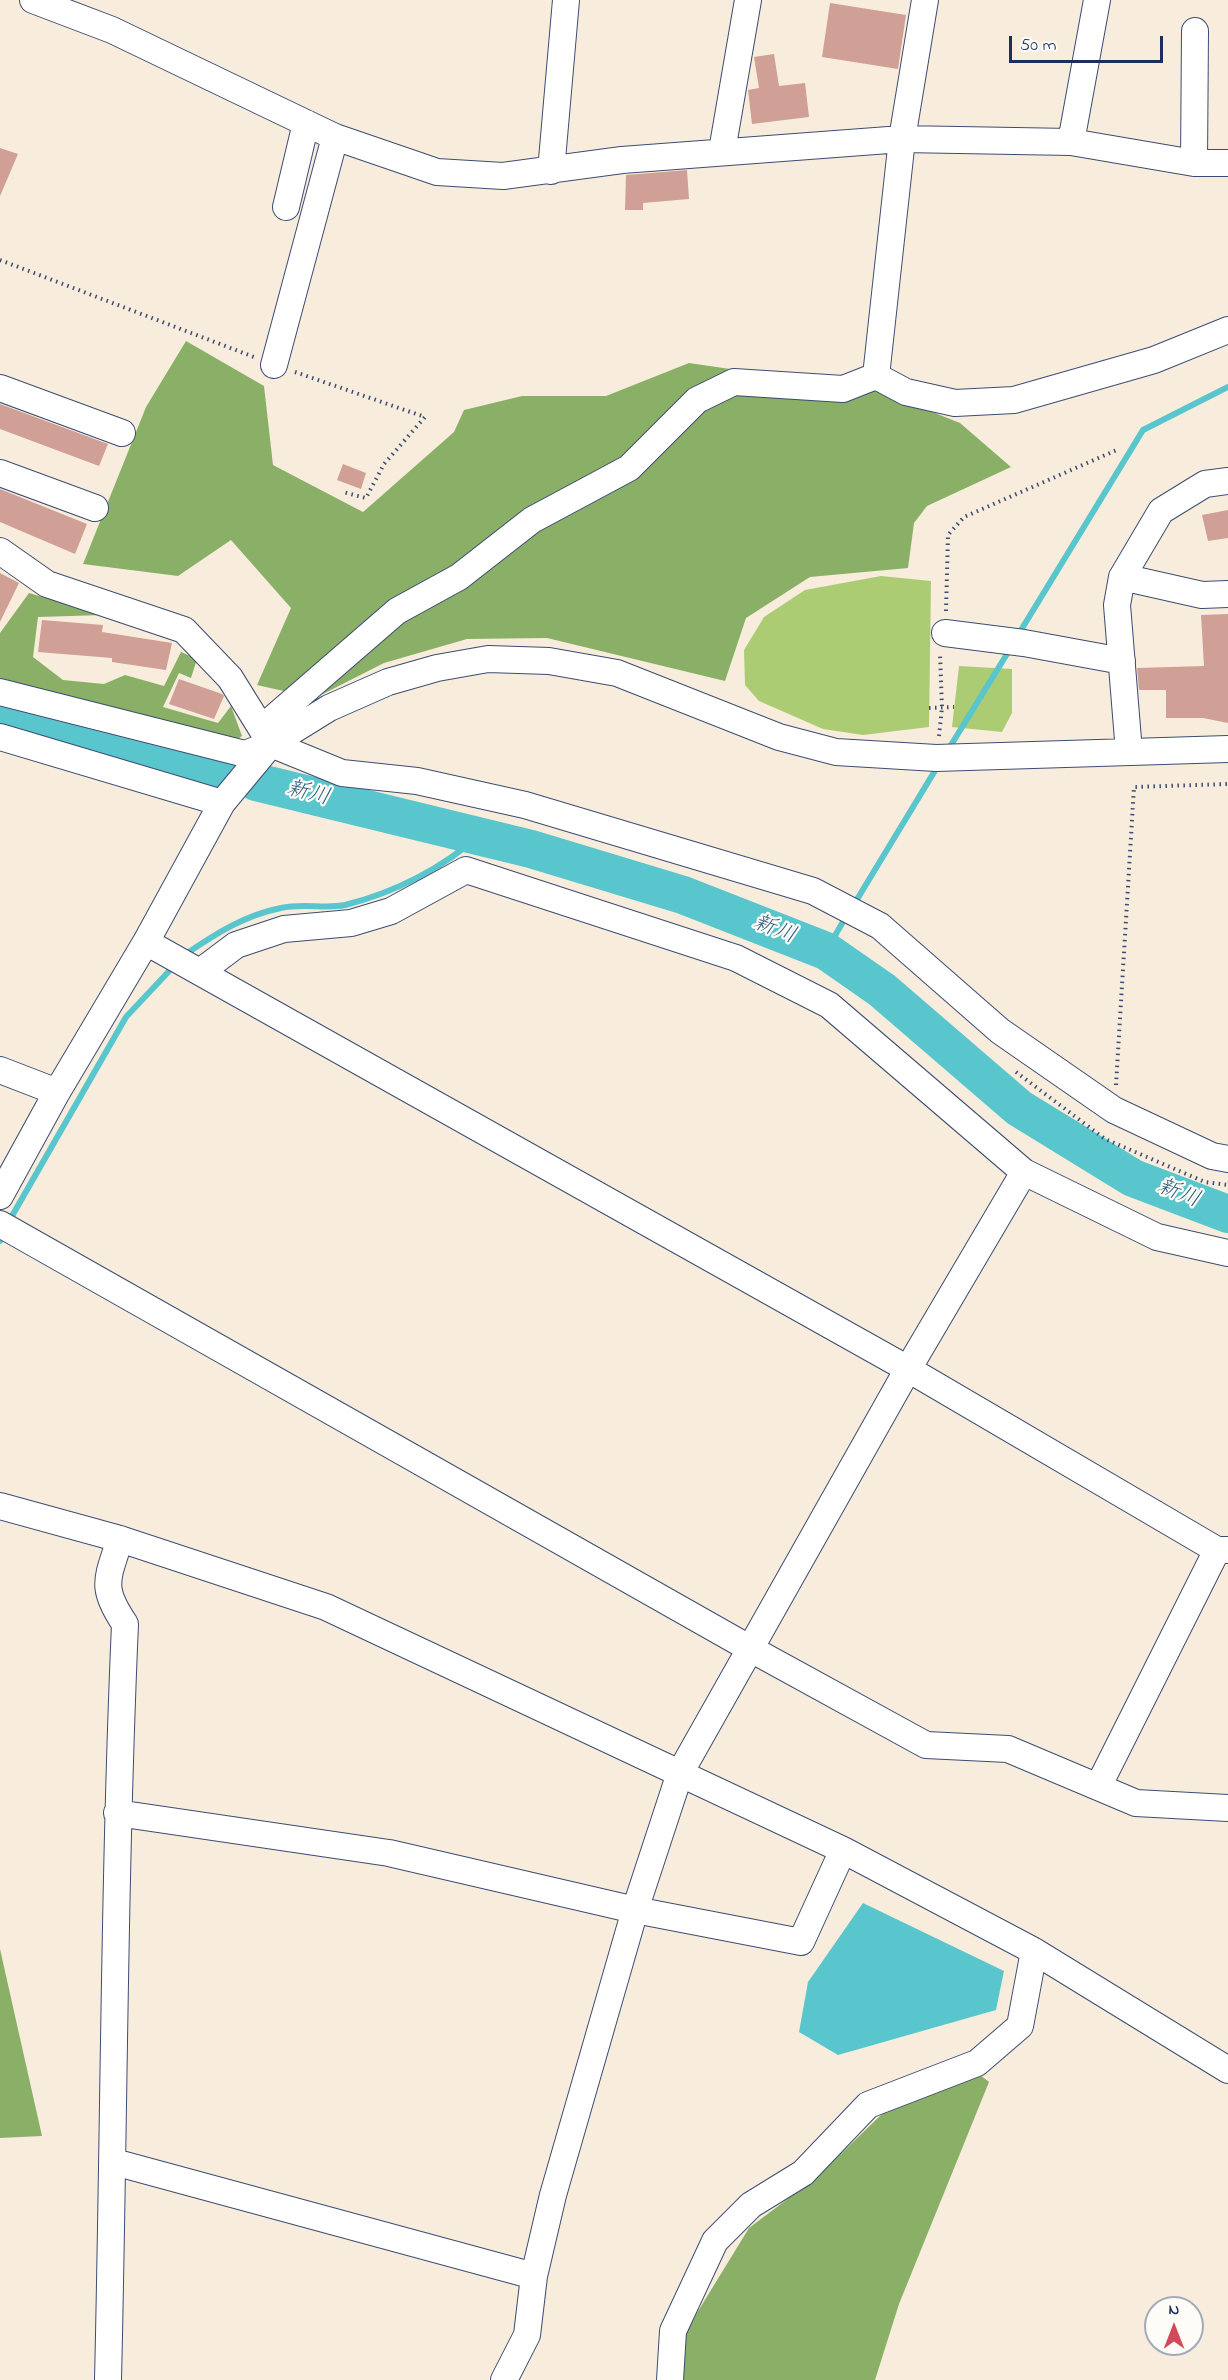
<!DOCTYPE html>
<html>
<head>
<meta charset="utf-8">
<style>
	body { margin:0 }
	#map { position:relative; width:1228px; height:2380px; overflow:hidden; background:#f8eddd; font-family:"Indie Flower",sans-serif }
	canvas { display:block }
	.north { position:absolute; left:1144px; top:2296px; width:60px; height:60px; box-sizing:border-box; background:#fdfcf7; border:2px solid #a3aaba; border-radius:50%; rotate:0deg; font-size:16px; font-weight:700; line-height:24px; text-align:center; color:#1b2f5e }
	.north::after { content:''; display:block; margin:auto; width:21px; height:27px; background:#d1495b; clip-path:polygon(50% 0,100% 100%,50% 72%,0 100%) }
	.scale { position:absolute; left:1009px; top:36px; width:154px; height:27px; box-sizing:border-box; border:3px solid #1b2f5e; border-top:0; padding-left:8px; font-size:18px; line-height:21px; white-space:nowrap; color:#1b2f5e; -webkit-text-stroke:4px #fdfcf7; paint-order:stroke }
</style>
</head>
<body>
<div id="map">
<canvas width="1228" height="2380"></canvas>
<div class="north">N</div>
<div class="scale">50 m</div>
</div>
<script>
const ctx = document.querySelector('canvas').getContext('2d');
ctx.lineJoin = 'round';
function fillPath(path, color) {
  ctx.fillStyle = color;
  ctx.fill(path, 'evenodd');
}
function stroke(path, color, width, dash) {
  ctx.strokeStyle = color;
  ctx.lineWidth = width;
  ctx.lineCap = dash ? 'butt' : 'round';
  ctx.setLineDash(dash || []);
  ctx.stroke(path);
}
function drawText(font, color, halo, rows, align = 'center') {
  ctx.font = font + ' "Indie Flower","Klee One",sans-serif';
  ctx.lineWidth = 4.5;
  ctx.setLineDash([]);
  ctx.textBaseline = 'middle';
  ctx.strokeStyle = halo;
  ctx.fillStyle = color;
  for (const [text, x, y, turn = 0] of rows) {
    ctx.save();
    ctx.translate(x, y);
    ctx.rotate((+turn || 0) * Math.PI / 180);
    ctx.textAlign = isNaN(turn) ? turn : align;
    if (halo) ctx.strokeText(text, 0, 0);
    ctx.fillText(text, 0, 0);
    ctx.restore();
  }
}
const green = new Path2D(`
	M 881,576 L 931,581 L 929,727 L 863,735 L 823,729 L 759,701 L 745,685 L 744,650 L 764,617 L 805,590 Z
	M 959,666 L 1012,669 L 1012,713 L 1002,732 L 952,727 Z`);
const forest = new Path2D(`
	M 186,341 L 264,386 L 273,465 L 363,512 L 454,432 L 464,410 L 522,396 L 606,396 L 689,363 L 880,391 L 960,423 L 1011,467 L 927,506 L 914,523 L 908,568 L 810,577 L 746,618 L 725,681 L 547,638 L 467,639 L 384,663 L 315,698 L 257,685 L 291,608 L 231,540 L 178,576 L 83,564 L 146,407 Z
	M 29,593 L 103,615 L 38,617 L 33,657 L 63,680 L 104,684 L 125,675 L 164,686 L 181,652 L 197,659 L 191,678 L 179,673 L 163,707 L 218,723 L 231,706 L 242,736 L 231,744 L 0,684 L 0,633 Z
	M 0,1949 L 42,2136 L 0,2138 Z
	M 979,2074 L 989,2082 L 899,2304 L 875,2380 L 680,2380 L 684,2334 L 749,2228 L 818,2176 L 885,2111 Z`);
const water = new Path2D(`
	M 863,1903 L 1004,1971 L 996,2010 L 838,2055 L 799,2032 L 808,1982 Z`);
const stream = new Path2D(`
	M 1018,635 L 1143,430 L 1228,387
	M 948,750 L 1010,649
	M 853,906 L 939,764
	M 826,951 L 847,915
	M 186,954 C 215,934 245,915 281,908 C 302,903 325,909 345,905 C 393,893 444,868 479,835
	M 12,1216 L 126,1017 L 172,968
	M 0,1241 L 1,1240`);
const river = new Path2D(`
	M 0,711 L 219,774
	M 256,782 L 531,849 L 683,895 L 826,951 L 882,990 L 1019,1108 L 1133,1178 L 1228,1214`);
const building = new Path2D(`
	M 830,3 L 906,15 L 898,69 L 822,57 Z
	M 774,54 L 779,86 L 805,83 L 809,117 L 752,124 L 748,90 L 759,88 L 754,57 Z
	M 0,148 L 18,154 L 0,196 Z
	M 687,170 L 689,199 L 643,203 L 643,210 L 625,210 L 626,175 Z
	M 0,404 L 108,444 L 99,466 L 0,429 Z
	M 343,464 L 366,473 L 361,489 L 337,480 Z
	M 0,489 L 87,524 L 75,554 L 0,522 Z
	M 1228,510 L 1228,538 L 1208,541 L 1202,515 Z
	M 0,573 L 19,583 L 0,622 Z
	M 1228,614 L 1228,723 L 1203,718 L 1166,718 L 1166,690 L 1139,690 L 1137,668 L 1204,666 L 1201,615 Z
	M 42,620 L 103,625 L 102,632 L 172,643 L 166,670 L 112,662 L 112,658 L 38,652 Z
	M 179,679 L 222,694 L 224,696 L 214,719 L 169,704 Z`);
const path = new Path2D(`
	M 0,260 L 254,357
	M 295,372 L 425,417 L 384,464 L 366,498 L 343,492
	M 946,611 L 948,535 L 964,517 L 1119,449
	M 929,708 L 954,707
	M 939,736 L 942,708 L 940,654
	M 1016,1072 L 1105,1139 L 1205,1182 L 1228,1185
	M 1116,1085 L 1134,787 L 1228,784`);
const minor = new Path2D(`
	M 33,0 L 112,30 L 335,137 L 437,172 L 503,176 L 622,160 L 902,139 L 1071,142 L 1194,163 L 1228,163
	M 1071,142 L 1097,0
	M 722,151 L 748,0
	M 1194,163 L 1195,31
	M 551,171 L 566,0
	M 286,207 L 306,123
	M 274,365 L 335,137
	M 876,376 L 902,139 L 925,0
	M 0,388 L 122,433
	M 0,473 L 95,508
	M 0,551 L 47,584 L 184,630 L 230,678 L 271,744 L 342,773 L 417,781 L 525,805 L 813,891 L 880,926 L 1000,1031 L 1114,1110 L 1212,1156 L 1228,1159
	M 1122,577 L 1202,595 L 1228,594
	M 945,633 L 1024,643 L 1122,661
	M 0,692 L 245,754 L 271,744 L 329,708 L 388,682 L 437,668 L 488,659 L 549,661 L 617,673 L 779,737 L 836,752 L 936,758 L 1228,749
	M 263,727 L 397,611 L 459,577 L 532,520 L 629,468 L 697,400 L 734,382 L 843,389 L 876,376 L 906,392 L 955,403 L 1014,400 L 1154,360 L 1228,330
	M 0,737 L 222,803
	M 1129,752 L 1117,605 L 1122,577 L 1161,511 L 1205,484 L 1228,481
	M 146,942 L 908,1369 L 1217,1550 L 1228,1550
	M 200,972 L 236,945 L 284,929 L 351,923 L 391,911 L 466,870 L 736,958 L 829,1005 L 1024,1172 L 1157,1237 L 1228,1253
	M 0,1070 L 57,1092
	M 0,1196 L 57,1092 L 146,942 L 222,803 L 271,744
	M 0,1224 L 749,1648 L 926,1745 L 1008,1749 L 1136,1803 L 1228,1808
	M 0,1506 L 120,1539 L 326,1607 L 843,1850 L 1034,1951 L 1228,2070
	M 1098,1787 L 1217,1550
	M 117,1813 L 389,1853 L 635,1910 L 801,1942 L 843,1850
	M 114,2162 L 534,2276
	M 108,2380 C 114,2128 114,1876 125,1624 C 100,1587 107,1580 120,1539
	M 504,2380 L 527,2335 L 534,2276 L 553,2195 L 635,1910 L 680,1773 L 908,1369 L 1024,1172
	M 670,2380 L 673,2331 L 715,2241 L 751,2205 L 803,2173 L 868,2105 L 977,2063 L 1020,2026 L 1034,1951`);
const waterNames = [
	["新川",308,795,14],
	["新川",774,931,21],
	["新川",1178,1195,21]
];
fillPath(green, '#accc74');
fillPath(forest, '#89b066');
fillPath(water, '#58c6cc');
stroke(stream, '#58c6cc', 6);
stroke(river, '#58c6cc', 38);
fillPath(building, '#d09f95');
stroke(minor, '#3c4c71', 28);
stroke(path, '#3c4c71', 4, [1.5, 4.5]);
stroke(minor, '#fff', 26);
drawText('italic 22px', '#2d5c7f', '#fdfcf7', waterNames);
</script>
</body>
</html>
